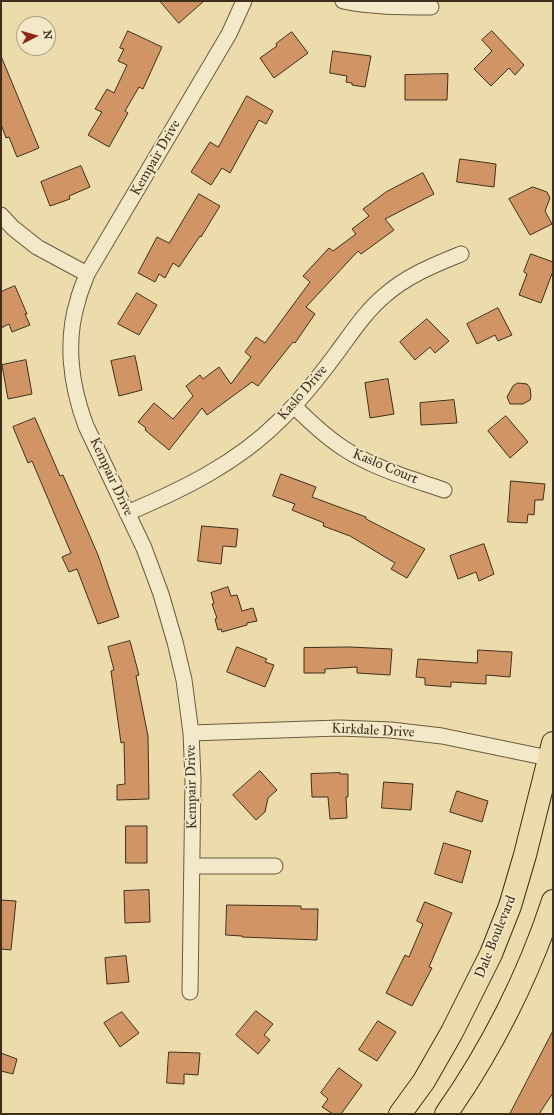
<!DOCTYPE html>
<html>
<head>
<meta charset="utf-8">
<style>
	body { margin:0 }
	#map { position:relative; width:554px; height:1115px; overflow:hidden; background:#eddcab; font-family:"IM FELL Great Primer",serif }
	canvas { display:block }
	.frame { position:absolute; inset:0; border:2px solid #3f2f1a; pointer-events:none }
	.north { position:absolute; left:16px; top:16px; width:40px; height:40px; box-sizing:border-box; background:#f3e8c8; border:1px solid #ab9e82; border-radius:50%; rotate:84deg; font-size:11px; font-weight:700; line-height:16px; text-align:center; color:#3f2f1a }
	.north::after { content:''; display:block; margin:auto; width:14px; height:18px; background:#8f2418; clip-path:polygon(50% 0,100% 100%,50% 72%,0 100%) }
</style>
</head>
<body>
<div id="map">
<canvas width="554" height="1115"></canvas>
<div class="frame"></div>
<div class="north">N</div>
</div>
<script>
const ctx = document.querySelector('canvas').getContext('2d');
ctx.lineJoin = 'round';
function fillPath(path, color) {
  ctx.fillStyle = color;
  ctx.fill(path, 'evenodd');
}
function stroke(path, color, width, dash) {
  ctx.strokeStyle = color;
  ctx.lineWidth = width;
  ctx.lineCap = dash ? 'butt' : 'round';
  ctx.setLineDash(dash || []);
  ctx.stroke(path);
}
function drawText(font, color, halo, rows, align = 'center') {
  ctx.font = font + ' "IM FELL Great Primer",serif';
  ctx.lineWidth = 3.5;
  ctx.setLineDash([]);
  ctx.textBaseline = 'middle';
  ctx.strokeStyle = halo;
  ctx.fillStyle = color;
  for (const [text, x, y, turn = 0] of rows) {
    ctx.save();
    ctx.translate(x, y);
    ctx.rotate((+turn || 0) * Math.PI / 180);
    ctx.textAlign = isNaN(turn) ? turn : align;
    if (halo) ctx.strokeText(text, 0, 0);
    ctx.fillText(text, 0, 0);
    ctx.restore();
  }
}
const building = new Path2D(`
	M 160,1 L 204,1 L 179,23 Z
	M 128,31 L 162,47 L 143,89 L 139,87 L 125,111 L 128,113 L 109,147 L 88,135 L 102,112 L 95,109 L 107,89 L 114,93 L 127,65 L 118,61 L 124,49 L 120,48 Z
	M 492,31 L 524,65 L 515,75 L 509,68 L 491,86 L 474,69 L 492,51 L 482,40 Z
	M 292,32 L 308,53 L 274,78 L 260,58 L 277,46 L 276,44 Z
	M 333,51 L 371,56 L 365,87 L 352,85 L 352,83 L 346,82 L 347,76 L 330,73 Z
	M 1,56 L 39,148 L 17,157 L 9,137 L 6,138 L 1,124 Z
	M 448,74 L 447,100 L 405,100 L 405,75 Z
	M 247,96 L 273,111 L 266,124 L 259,120 L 230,173 L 222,168 L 211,185 L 191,172 L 210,142 L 218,147 Z
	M 460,159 L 496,164 L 494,187 L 457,182 Z
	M 81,166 L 90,187 L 69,196 L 70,199 L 50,206 L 41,182 Z
	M 423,173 L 434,194 L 385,219 L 394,230 L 361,254 L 358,251 L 306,307 L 315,314 L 295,343 L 293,342 L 258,386 L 252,382 L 207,415 L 202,408 L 169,450 L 145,430 L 146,428 L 138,422 L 154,403 L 173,419 L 193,396 L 186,386 L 200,375 L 203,379 L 219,367 L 231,384 L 251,357 L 245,352 L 256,337 L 265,343 L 310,282 L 303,276 L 329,248 L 333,251 L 356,234 L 352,229 L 369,216 L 363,209 L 386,192 Z
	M 533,187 L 547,192 L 550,198 L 545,211 L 552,224 L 530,235 L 509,199 Z
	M 199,194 L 220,206 L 201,237 L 200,236 L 179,267 L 173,263 L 165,278 L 159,274 L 155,282 L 138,273 L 157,237 L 169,243 Z
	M 531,254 L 553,262 L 553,271 L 541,303 L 519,295 L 527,274 L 524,272 Z
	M 15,286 L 27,314 L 25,314 L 30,325 L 12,332 L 9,324 L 1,328 L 1,292 Z
	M 137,293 L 157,305 L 139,335 L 118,324 Z
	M 498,308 L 512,335 L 498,341 L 495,335 L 477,344 L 467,324 Z
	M 427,319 L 449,341 L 435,353 L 430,347 L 415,360 L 400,342 Z
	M 135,356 L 142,390 L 119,396 L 111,361 Z
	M 26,360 L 32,394 L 8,399 L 2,365 Z
	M 388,379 L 394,414 L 370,418 L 365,383 Z
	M 518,383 L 527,384 L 530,388 L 531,396 L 530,400 L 523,404 L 510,404 L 507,397 L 513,386 Z
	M 454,400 L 457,423 L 421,425 L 420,403 Z
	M 506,416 L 528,442 L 510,458 L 488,431 Z
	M 35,418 L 60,476 L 63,475 L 82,518 L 98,555 L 119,617 L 98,624 L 77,569 L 69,572 L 62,557 L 71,553 L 32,461 L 28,463 L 13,427 Z
	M 281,474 L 316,487 L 312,497 L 366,517 L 366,519 L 425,549 L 407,578 L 391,569 L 395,563 L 350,536 L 323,526 L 324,523 L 292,510 L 295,504 L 273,496 Z
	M 511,481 L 545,484 L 543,500 L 535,500 L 534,515 L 528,514 L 527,523 L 508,522 Z
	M 202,526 L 238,529 L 236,547 L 223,546 L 221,564 L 198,561 Z
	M 484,544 L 494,574 L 479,581 L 476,572 L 458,579 L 450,556 Z
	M 228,587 L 231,596 L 237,595 L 242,611 L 253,608 L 257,621 L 247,623 L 247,625 L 222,632 L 221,629 L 218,630 L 215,619 L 217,618 L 212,604 L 214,603 L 211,593 Z
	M 130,641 L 139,675 L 136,676 L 148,736 L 149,799 L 117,800 L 117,785 L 125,784 L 124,742 L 121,743 L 111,671 L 114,670 L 108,647 Z
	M 237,647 L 267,659 L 265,662 L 274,665 L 265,687 L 227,672 Z
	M 349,647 L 392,649 L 390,675 L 357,673 L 357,667 L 325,669 L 325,673 L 304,673 L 304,648 Z
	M 478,650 L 512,652 L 510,677 L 486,675 L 486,684 L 451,682 L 451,687 L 425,685 L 425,678 L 416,677 L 418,659 L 477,663 Z
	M 260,771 L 277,790 L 268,798 L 265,812 L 256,820 L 233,795 Z
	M 340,773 L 340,774 L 348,774 L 348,797 L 346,797 L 347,818 L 330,819 L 328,797 L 312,797 L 311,774 Z
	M 384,782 L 413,784 L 411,810 L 382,808 Z
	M 457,791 L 488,801 L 482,822 L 450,812 Z
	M 126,826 L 147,826 L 147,863 L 126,863 Z
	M 444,843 L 471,851 L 462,883 L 435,874 Z
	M 149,890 L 150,922 L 125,923 L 124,891 Z
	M 1,900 L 16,901 L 11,950 L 1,949 Z
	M 425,902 L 452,913 L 429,967 L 432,968 L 412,1006 L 386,993 L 405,955 L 409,957 L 423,924 L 417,921 Z
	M 227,905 L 301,906 L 301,909 L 318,909 L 317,940 L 242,937 L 242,936 L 226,935 Z
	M 126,956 L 129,982 L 107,984 L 105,958 Z
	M 256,1011 L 273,1024 L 264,1035 L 270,1040 L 258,1054 L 236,1035 Z
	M 122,1012 L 139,1033 L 120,1047 L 104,1023 Z
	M 378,1021 L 396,1032 L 377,1061 L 359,1050 Z
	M 553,1031 L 553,1093 L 539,1114 L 510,1114 Z
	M 169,1052 L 200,1053 L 198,1075 L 184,1074 L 184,1084 L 167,1083 Z
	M 1,1053 L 17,1059 L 13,1074 L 1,1071 Z
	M 339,1068 L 362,1085 L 341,1114 L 333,1114 L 322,1107 L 328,1099 L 321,1093 Z`);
const street = new Path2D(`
	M 343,1 C 372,7 401,7 431,7
	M 1,215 L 13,228 L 37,247 L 87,274
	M 294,406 C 309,421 325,436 343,448 C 373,468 409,478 444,490
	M 127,513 C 182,490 237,463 279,421 C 300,401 319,377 336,354 C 351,334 365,312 384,296 C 406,276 434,265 461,254
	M 191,733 L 339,728 L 391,730 L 442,736 L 553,759
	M 192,866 L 275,866
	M 190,992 L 193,779 L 191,733 L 184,680 L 175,642 L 161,594 L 144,548 L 86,426 C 71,386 65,341 78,300 C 80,291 84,283 87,274 L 229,34 L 244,1`);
const primary = new Path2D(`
	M 400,1114 L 424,1081 L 452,1032 L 491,954 L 510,906 L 525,855 L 553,743
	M 446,1114 C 491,1050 529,975 553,901`);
const streetNames = [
	["Kempair Drive",156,158,-60],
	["Kaslo Drive",303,393,-49],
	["Kaslo Court",385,467,23],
	["Kempair Drive",111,477,65],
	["Kirkdale Drive",373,731,3],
	["Kempair Drive",192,787,-91],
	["Dale Boulevard",496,937,-68]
];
fillPath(building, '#d19565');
stroke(building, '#3f2f1a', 1);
stroke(street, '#6a5a3e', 17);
stroke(primary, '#3f2f1a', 24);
stroke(street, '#f3e8c8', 15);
stroke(primary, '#eddcab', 22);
drawText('14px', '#3f2f1a', '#f3e8c8', streetNames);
</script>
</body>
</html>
